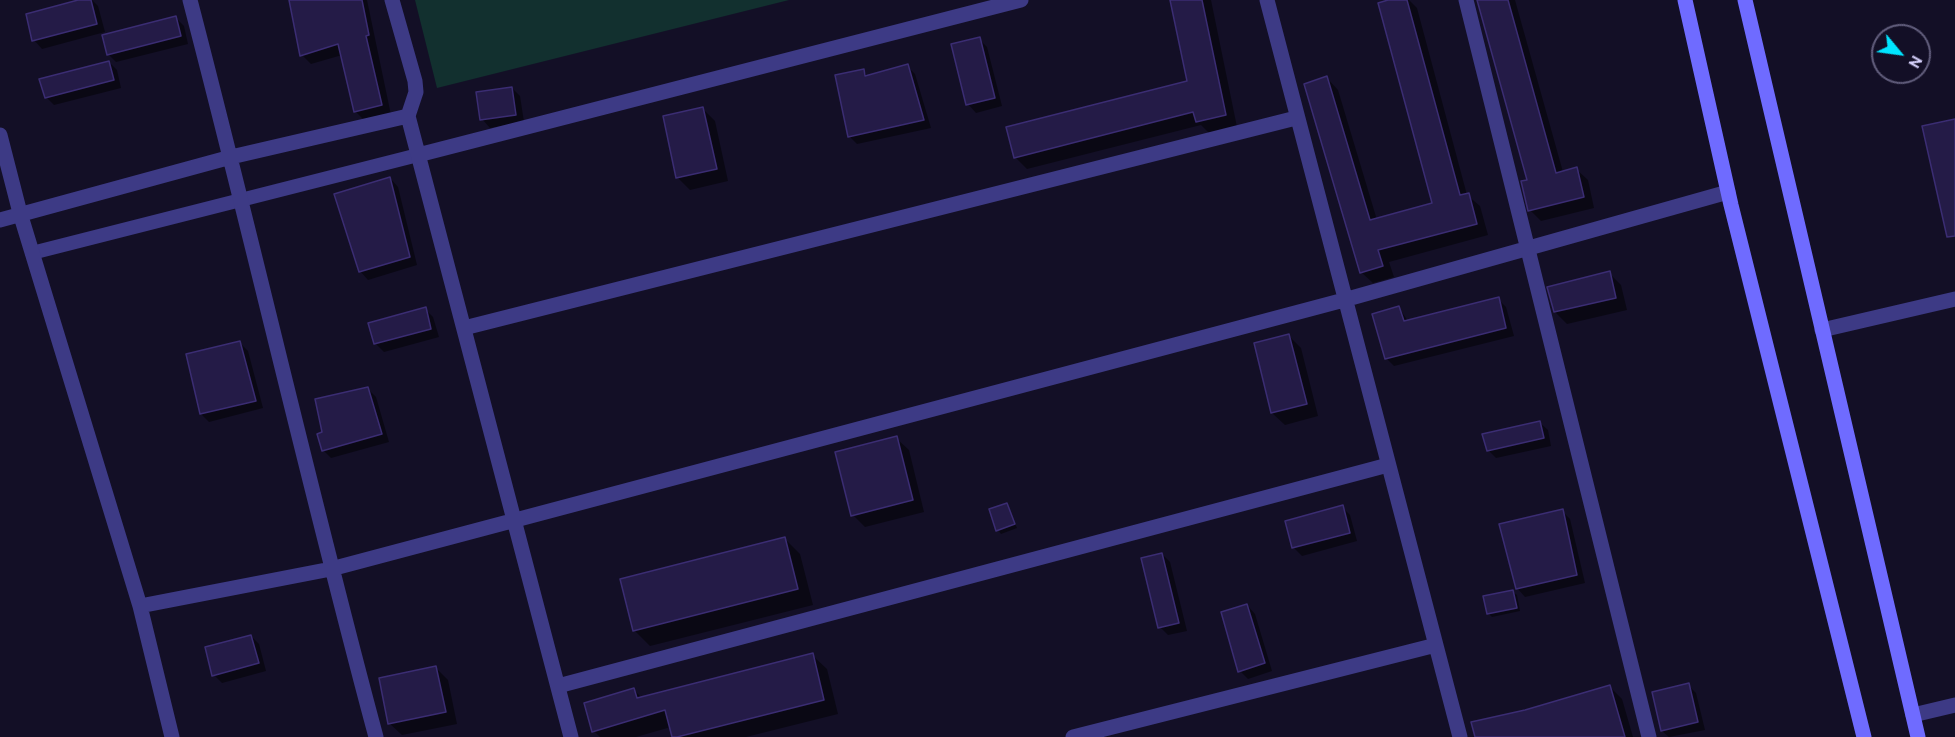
<!DOCTYPE html>
<html>
<head>
<meta charset="utf-8">
<style>
	body { margin:0 }
	#map { position:relative; width:1955px; height:737px; overflow:hidden; background:#130f26; font-family:Cabin,sans-serif }
	canvas { display:block }
	.north { position:absolute; left:1871px; top:24px; width:60px; height:60px; box-sizing:border-box; background:#130f26; border:2px solid #625e7d; border-radius:50%; rotate:119deg; font-size:16px; font-weight:700; line-height:24px; text-align:center; color:#d9d4ff }
	.north::after { content:''; display:block; margin:auto; width:21px; height:27px; background:#00e5ff; clip-path:polygon(50% 0,100% 100%,50% 72%,0 100%) }
</style>
</head>
<body>
<div id="map">
<canvas width="1955" height="737"></canvas>
<div class="north">N</div>
</div>
<script>
const ctx = document.querySelector('canvas').getContext('2d');
ctx.lineJoin = 'round';
function fillPath(path, color) {
  ctx.fillStyle = color;
  ctx.fill(path, 'evenodd');
}
function stroke(path, color, width, dash) {
  ctx.strokeStyle = color;
  ctx.lineWidth = width;
  ctx.lineCap = dash ? 'butt' : 'round';
  ctx.setLineDash(dash || []);
  ctx.stroke(path);
}
const green = new Path2D(`
	M 415,0 L 789,0 L 437,88 Z`);
const shadow = new Path2D(`
	M 84,0 L 92,0 L 98,6 L 105,32 L 42,49 L 34,40 Z
	M 289,0 L 367,0 L 391,115 L 365,121 L 355,111 L 342,55 L 311,64 L 302,55 Z
	M 1172,0 L 1211,0 L 1237,127 L 1209,133 L 1201,125 L 1027,169 L 1015,157 L 1189,82 Z
	M 1393,0 L 1409,0 L 1417,8 L 1467,195 L 1480,206 L 1488,235 L 1389,262 L 1394,277 L 1373,283 L 1361,272 L 1327,78 L 1338,90 L 1377,220 L 1434,204 Z
	M 1478,0 L 1515,0 L 1563,172 L 1576,169 L 1588,180 L 1594,208 L 1541,221 L 1530,210 L 1528,181 Z
	M 176,18 L 184,26 L 188,44 L 116,62 L 108,54 Z
	M 979,39 L 987,47 L 1002,106 L 976,113 L 968,104 Z
	M 109,62 L 117,70 L 121,88 L 54,105 L 46,97 Z
	M 907,66 L 915,74 L 931,128 L 857,144 L 849,136 L 863,71 L 869,77 Z
	M 512,88 L 520,96 L 524,122 L 490,128 L 482,119 Z
	M 703,109 L 715,121 L 728,181 L 690,190 L 678,178 L 665,117 Z
	M 390,178 L 398,187 L 417,265 L 368,280 L 360,271 Z
	M 1609,273 L 1621,285 L 1627,310 L 1567,324 L 1555,312 Z
	M 1498,299 L 1506,307 L 1514,336 L 1394,366 L 1386,358 L 1399,308 L 1408,321 Z
	M 425,309 L 433,317 L 439,337 L 384,352 L 375,343 Z
	M 1289,336 L 1301,348 L 1318,416 L 1285,425 L 1272,413 Z
	M 240,343 L 248,351 L 263,408 L 209,422 L 201,414 Z
	M 368,389 L 376,397 L 389,442 L 331,458 L 323,450 L 324,433 Z
	M 1539,422 L 1548,430 L 1551,446 L 1496,458 L 1488,450 Z
	M 896,438 L 909,450 L 924,512 L 865,527 L 853,515 Z
	M 1006,504 L 1017,528 L 1001,534 L 998,530 Z
	M 1342,507 L 1350,515 L 1357,541 L 1302,556 L 1294,548 L 1287,522 Z
	M 1562,511 L 1570,519 L 1585,583 L 1525,597 L 1517,588 Z
	M 784,538 L 800,554 L 813,605 L 650,646 L 635,631 L 622,580 Z
	M 1162,554 L 1170,562 L 1187,631 L 1168,635 L 1160,627 Z
	M 1513,592 L 1517,595 L 1520,611 L 1492,617 L 1488,613 Z
	M 1247,605 L 1255,614 L 1272,671 L 1248,679 L 1240,671 Z
	M 251,636 L 259,644 L 266,671 L 222,683 L 214,675 Z
	M 812,655 L 827,669 L 838,714 L 746,737 L 673,737 L 671,727 L 636,737 L 600,737 L 594,731 L 634,690 L 642,698 Z
	M 436,668 L 448,680 L 457,724 L 402,735 L 389,723 Z
	M 1688,685 L 1696,693 L 1705,730 L 1669,737 L 1662,731 Z
	M 1610,687 L 1622,699 L 1633,737 L 1476,737 L 1525,711 Z`);
const building = new Path2D(`
	M 78,0 L 91,0 L 97,24 L 32,41 L 26,14 Z
	M 289,0 L 362,0 L 369,35 L 366,36 L 382,105 L 354,112 L 338,44 L 300,56 Z
	M 1170,0 L 1202,0 L 1226,115 L 1196,122 L 1193,112 L 1014,158 L 1006,127 L 1187,81 Z
	M 1388,0 L 1407,0 L 1460,195 L 1469,193 L 1477,224 L 1378,250 L 1383,266 L 1360,273 L 1304,84 L 1327,76 L 1370,220 L 1432,203 L 1378,3 Z
	M 1477,0 L 1508,0 L 1556,173 L 1577,167 L 1584,197 L 1528,211 L 1521,181 L 1527,180 Z
	M 176,16 L 181,36 L 107,55 L 102,35 Z
	M 980,37 L 995,98 L 966,105 L 951,44 Z
	M 109,61 L 114,80 L 45,98 L 39,79 Z
	M 908,64 L 924,120 L 848,137 L 835,75 L 864,69 L 865,76 Z
	M 512,87 L 516,115 L 480,120 L 476,92 Z
	M 703,107 L 717,169 L 676,178 L 663,116 Z
	M 1955,119 L 1955,236 L 1947,237 L 1922,126 Z
	M 390,177 L 410,257 L 359,272 L 334,194 Z
	M 1610,271 L 1616,298 L 1554,312 L 1547,287 Z
	M 1499,297 L 1506,328 L 1385,359 L 1372,314 L 1399,306 L 1404,321 Z
	M 426,307 L 431,329 L 374,344 L 368,323 Z
	M 1289,334 L 1307,404 L 1271,413 L 1254,343 Z
	M 240,341 L 256,401 L 200,414 L 186,354 Z
	M 368,387 L 382,434 L 322,451 L 317,434 L 322,432 L 315,399 Z
	M 1540,421 L 1544,438 L 1487,451 L 1482,434 Z
	M 897,436 L 913,500 L 851,516 L 835,452 Z
	M 1007,503 L 1015,524 L 996,531 L 989,509 Z
	M 1343,505 L 1350,533 L 1292,548 L 1285,521 Z
	M 1563,509 L 1577,575 L 1516,589 L 1499,524 Z
	M 785,537 L 798,589 L 633,631 L 620,579 Z
	M 1162,553 L 1179,623 L 1158,628 L 1141,558 Z
	M 1513,590 L 1517,608 L 1487,614 L 1483,596 Z
	M 1247,604 L 1265,663 L 1238,672 L 1221,612 Z
	M 251,635 L 259,663 L 212,676 L 205,647 Z
	M 813,653 L 824,700 L 677,737 L 672,737 L 665,710 L 592,732 L 584,703 L 634,688 L 637,698 Z
	M 436,666 L 446,712 L 388,724 L 379,678 Z
	M 1689,683 L 1698,722 L 1661,731 L 1652,692 Z
	M 1610,685 L 1625,737 L 1475,737 L 1471,722 L 1525,710 Z`);
const lane = new Path2D(`
	M 32,253 L 418,155`);
const street = new Path2D(`
	M 190,0 C 254,245 310,492 376,737
	M 392,0 L 415,81 L 416,92 L 408,116 L 571,737
	M 1267,0 L 1460,737
	M 1466,0 L 1649,737
	M 0,135 L 20,213 L 140,606 L 172,737
	M 418,155 L 1021,0
	M 0,220 L 231,157 L 408,116
	M 464,328 L 1296,118
	M 1822,330 L 1955,299
	M 140,606 L 331,569 L 1344,300 L 1728,192
	M 558,686 L 1388,465
	M 1913,715 L 1955,705
	M 1073,737 L 1436,645`);
const secondary = new Path2D(`
	M 1685,0 L 1731,205 L 1864,737
	M 1745,0 L 1918,737`);
fillPath(green, '#12302f');
fillPath(shadow, '#0007');
fillPath(building, '#241b47');
stroke(building, '#3b2d73', 1.5);
stroke(lane, '#3d3a85', 14);
stroke(street, '#3d3a85', 15);
stroke(secondary, '#6f6bff', 15);
</script>
</body>
</html>
